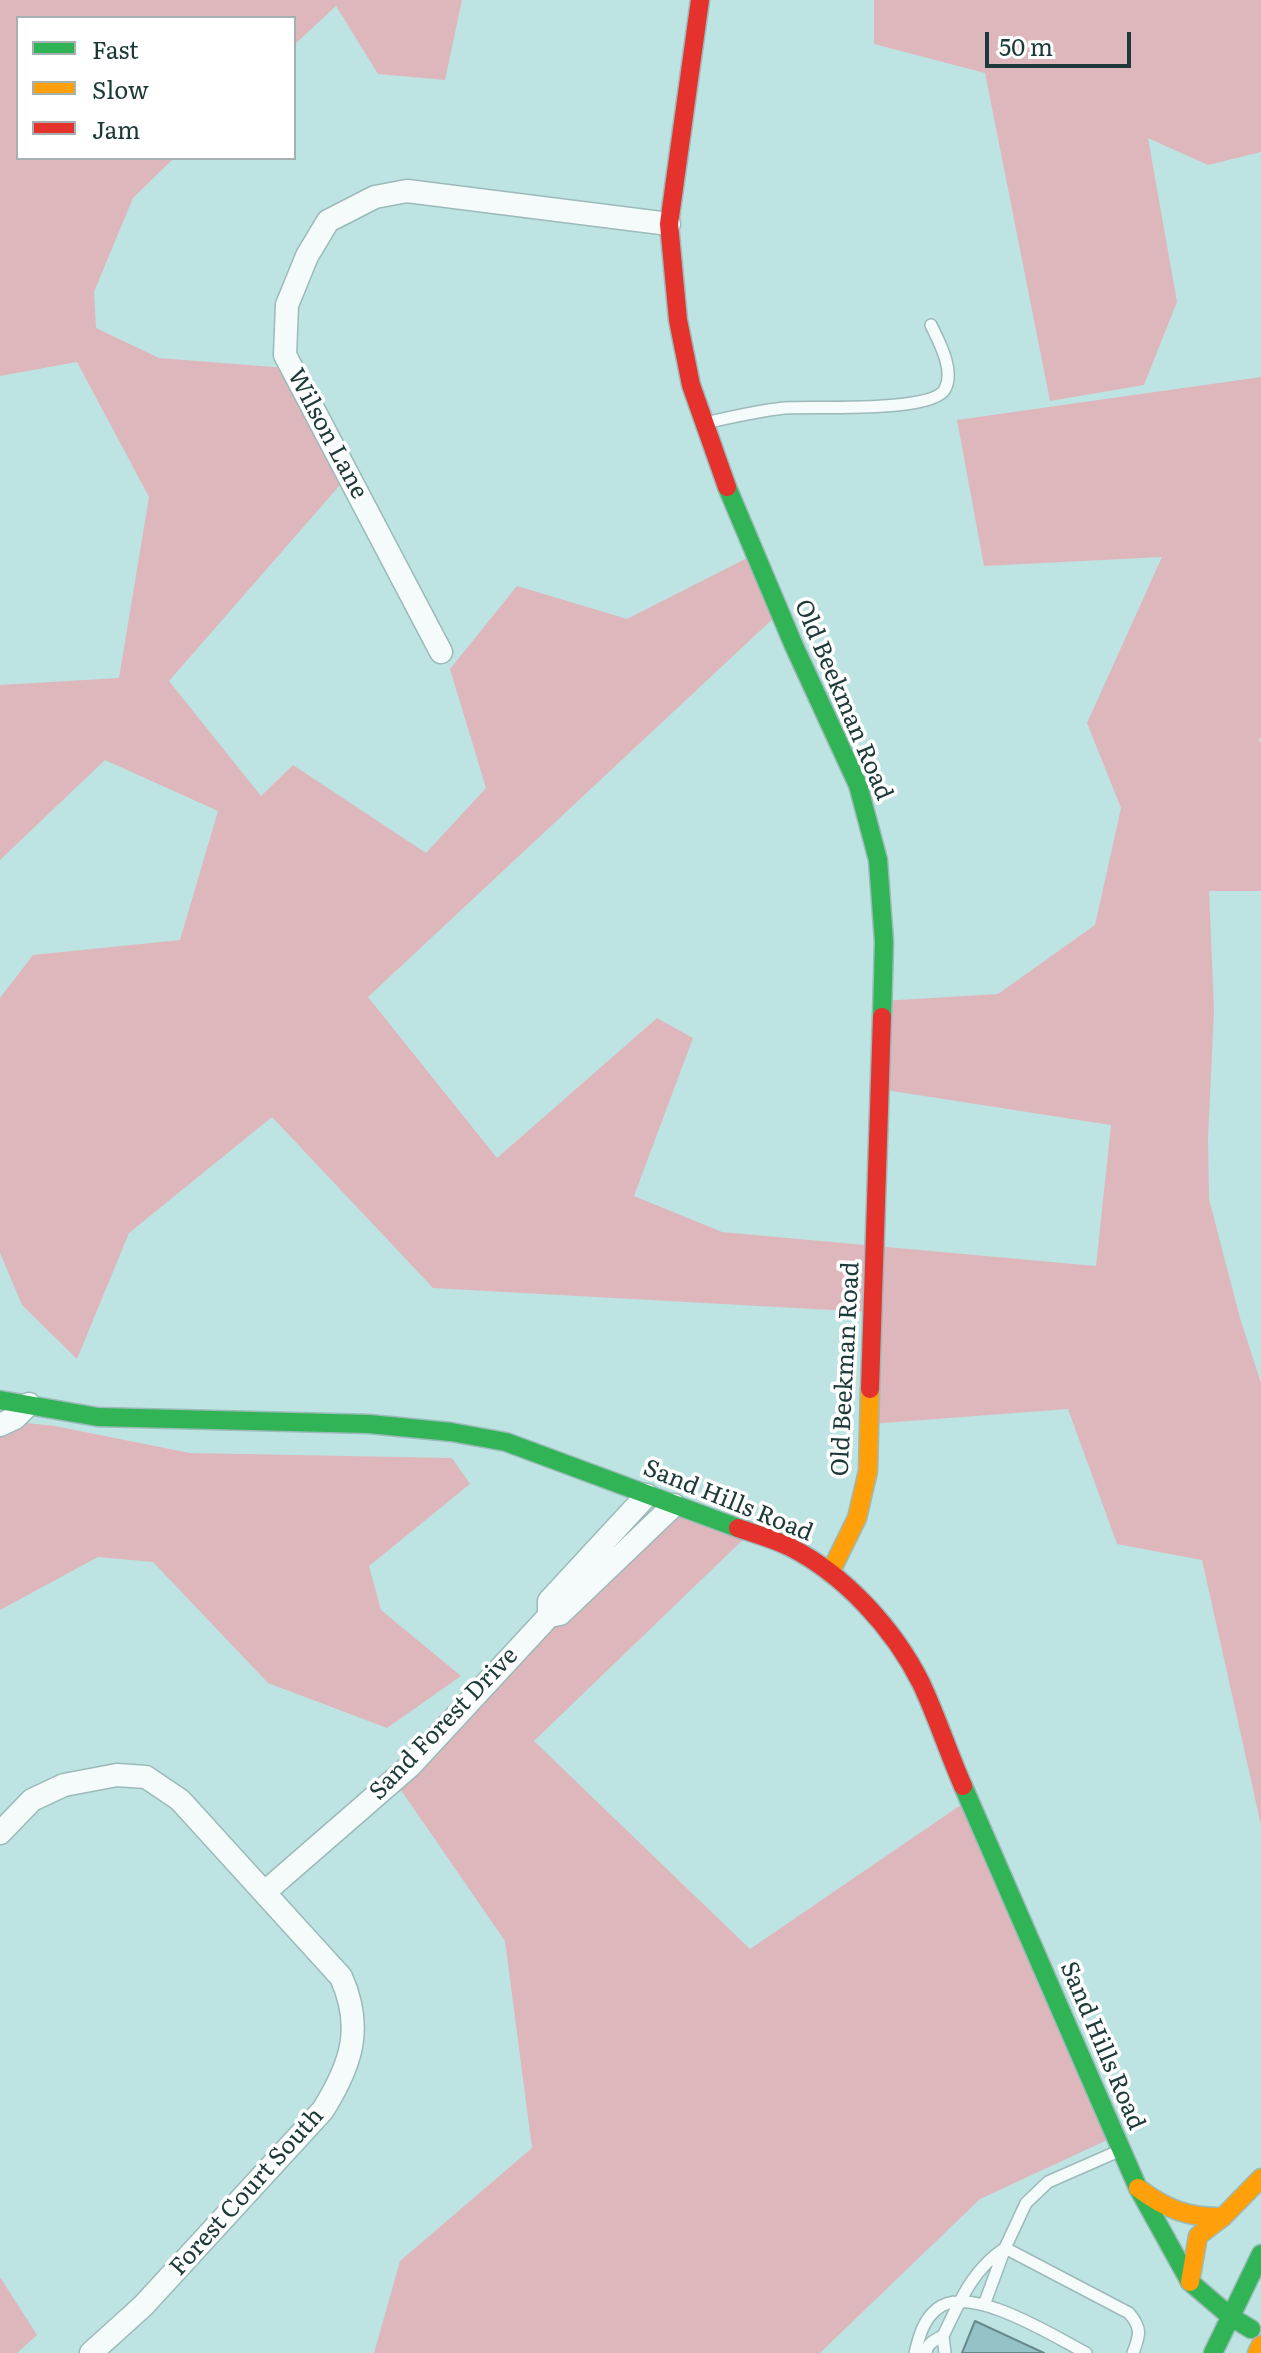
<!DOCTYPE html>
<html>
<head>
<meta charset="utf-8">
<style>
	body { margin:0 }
	#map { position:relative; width:1261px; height:2353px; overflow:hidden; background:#bde4e2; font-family:Literata,serif }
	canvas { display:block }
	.legend { position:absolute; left:16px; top:16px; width:280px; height:144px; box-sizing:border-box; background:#fff; border:2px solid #a5b0b0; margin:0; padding:10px 14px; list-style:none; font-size:24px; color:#1d3939 }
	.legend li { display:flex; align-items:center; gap:16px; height:40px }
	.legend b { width:40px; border:2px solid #a5b0b0 }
	.scale { position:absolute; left:985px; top:32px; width:146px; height:36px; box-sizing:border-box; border:4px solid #1d3939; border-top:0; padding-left:10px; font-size:24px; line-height:28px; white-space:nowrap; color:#1d3939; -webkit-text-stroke:6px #fff; paint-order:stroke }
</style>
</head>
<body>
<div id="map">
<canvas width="1261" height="2353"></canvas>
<ul class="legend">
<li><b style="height:10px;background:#30b455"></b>Fast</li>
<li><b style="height:10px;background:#ff9f0a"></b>Slow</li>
<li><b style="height:10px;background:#e5322d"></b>Jam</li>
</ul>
<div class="scale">50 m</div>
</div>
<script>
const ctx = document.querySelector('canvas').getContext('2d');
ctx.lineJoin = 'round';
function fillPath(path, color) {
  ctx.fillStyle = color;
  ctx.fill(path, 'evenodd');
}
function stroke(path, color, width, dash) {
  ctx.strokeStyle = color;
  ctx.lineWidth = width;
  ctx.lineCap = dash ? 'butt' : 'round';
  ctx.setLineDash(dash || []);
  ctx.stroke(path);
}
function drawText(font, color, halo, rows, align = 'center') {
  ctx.font = font + ' Literata,serif';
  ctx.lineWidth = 7;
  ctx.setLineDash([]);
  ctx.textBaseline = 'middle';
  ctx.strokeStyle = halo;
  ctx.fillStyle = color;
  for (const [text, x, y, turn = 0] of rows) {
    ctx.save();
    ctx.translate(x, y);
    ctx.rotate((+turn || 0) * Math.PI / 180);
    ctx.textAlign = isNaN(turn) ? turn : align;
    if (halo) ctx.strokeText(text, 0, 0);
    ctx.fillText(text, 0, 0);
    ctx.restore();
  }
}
const forest = new Path2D(`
	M 0,0 L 462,0 L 445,80 L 378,74 L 336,6 L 294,45 L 294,18 L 18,18 L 18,158 L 174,158 L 133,198 L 94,292 L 96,328 L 159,358 L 299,369 L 347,477 L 169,681 L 261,796 L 293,765 L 426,853 L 486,788 L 450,669 L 517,586 L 627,619 L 749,557 L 777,615 L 368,997 L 497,1158 L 657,1018 L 693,1038 L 634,1196 L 722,1232 L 1096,1266 L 1111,1125 L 879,1089 L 881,1001 L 998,994 L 1095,925 L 1121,808 L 1087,723 L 1162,557 L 984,566 L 957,420 L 1261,377 L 1261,737 L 1258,740 L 1261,742 L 1261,891 L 1209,891 L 1214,1009 L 1208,1139 L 1209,1199 L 1240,1318 L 1261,1383 L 1261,1825 L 1202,1560 L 1117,1544 L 1068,1409 L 870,1424 L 868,1312 L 433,1288 L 272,1117 L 129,1233 L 77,1359 L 22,1305 L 0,1253 L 0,998 L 33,955 L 180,940 L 218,811 L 105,760 L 0,860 L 0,685 L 119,678 L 149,497 L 77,362 L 0,376 Z
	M 874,0 L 1261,0 L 1261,152 L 1208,165 L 1148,138 L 1177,302 L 1144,385 L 1050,401 L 985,73 L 874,44 Z
	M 0,1420 L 55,1426 L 190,1453 L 452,1458 L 470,1484 L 369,1566 L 381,1610 L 461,1676 L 387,1728 L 268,1683 L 153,1562 L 98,1557 L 0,1610 Z
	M 678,1501 L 751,1532 L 534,1741 L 750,1949 L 971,1798 L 1118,2135 L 980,2199 L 820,2353 L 374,2353 L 400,2261 L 532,2148 L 505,1941 L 394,1780 Z
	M 0,2277 L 37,2335 L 17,2353 L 0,2353 Z`);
const building = new Path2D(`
	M 975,2321 L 1044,2353 L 962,2353 Z`);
const lane = new Path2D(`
	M 705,423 C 731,417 757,411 784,408 C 813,406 933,413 945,389 C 955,370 939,342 931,325
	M 1121,2150 L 1048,2182 L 1026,2203 L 1005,2248 L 1129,2313 C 1142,2328 1140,2335 1133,2353
	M 984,2305 L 1005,2248
	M 943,2336 L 945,2353
	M 915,2353 C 919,2337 923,2320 937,2309 C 969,2282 1055,2337 1086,2353
	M 926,2353 C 927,2343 935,2340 943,2336 C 960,2301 972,2270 1005,2248`);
const street = new Path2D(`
	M 441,652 L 285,355 L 287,305 L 307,256 L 328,221 L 375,197 L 407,191 L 669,224
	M 0,1425 L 15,1418 L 29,1404
	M 549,1616 L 549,1601 L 647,1495
	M 0,1833 L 32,1800 L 64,1785 L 117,1775 L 146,1777 L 180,1800 L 341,1977 C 364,2028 351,2065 323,2110 L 143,2306 L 91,2353
	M 265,1892 L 410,1766 L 549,1616 L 560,1614 L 674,1505`);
const fast = new Path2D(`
	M 727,487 L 794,646 L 858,785 L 878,860 L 884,942 L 882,1017
	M 0,1400 L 98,1417 L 369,1424 L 451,1432 L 506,1442 L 738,1528
	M 963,1786 L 1138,2188 L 1190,2282 L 1231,2317 L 1251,2329
	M 1213,2353 L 1261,2254`);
const slow = new Path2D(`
	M 830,1573 L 857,1518 L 868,1471 L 870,1389
	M 1138,2188 C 1166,2209 1188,2218 1223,2217
	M 1190,2282 L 1198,2236 L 1223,2217 L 1261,2178
	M 1257,2353 L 1261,2345`);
const jam = new Path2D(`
	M 700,0 L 669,224 L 678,320 L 691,385 L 727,487
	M 870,1389 L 882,1017
	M 738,1528 C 755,1534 774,1539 790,1547 C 845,1575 894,1629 921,1683 C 937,1717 948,1752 963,1786`);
const streetNames = [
	["Wilson Lane",327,434,62],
	["Old Beekman Road",843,700,67],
	["Old Beekman Road",846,1369,-87],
	["Sand Hills Road",728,1501,22],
	["Sand Forest Drive",444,1724,-46],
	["Sand Hills Road",1102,2046,67],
	["Forest Court South",247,2192,-48]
];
fillPath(forest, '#deb7bc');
fillPath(building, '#94c2c6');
stroke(building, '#68888b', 2);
stroke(lane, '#9bbab9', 14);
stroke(street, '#9bbab9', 25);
stroke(fast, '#9bbab9', 21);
stroke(slow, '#9bbab9', 21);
stroke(jam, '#9bbab9', 21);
stroke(lane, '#f5fbfb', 11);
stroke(street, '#f5fbfb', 22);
stroke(fast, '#30b455', 18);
stroke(slow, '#ff9f0a', 18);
stroke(jam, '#e5322d', 18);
drawText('24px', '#1d3939', '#fff', streetNames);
</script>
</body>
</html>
